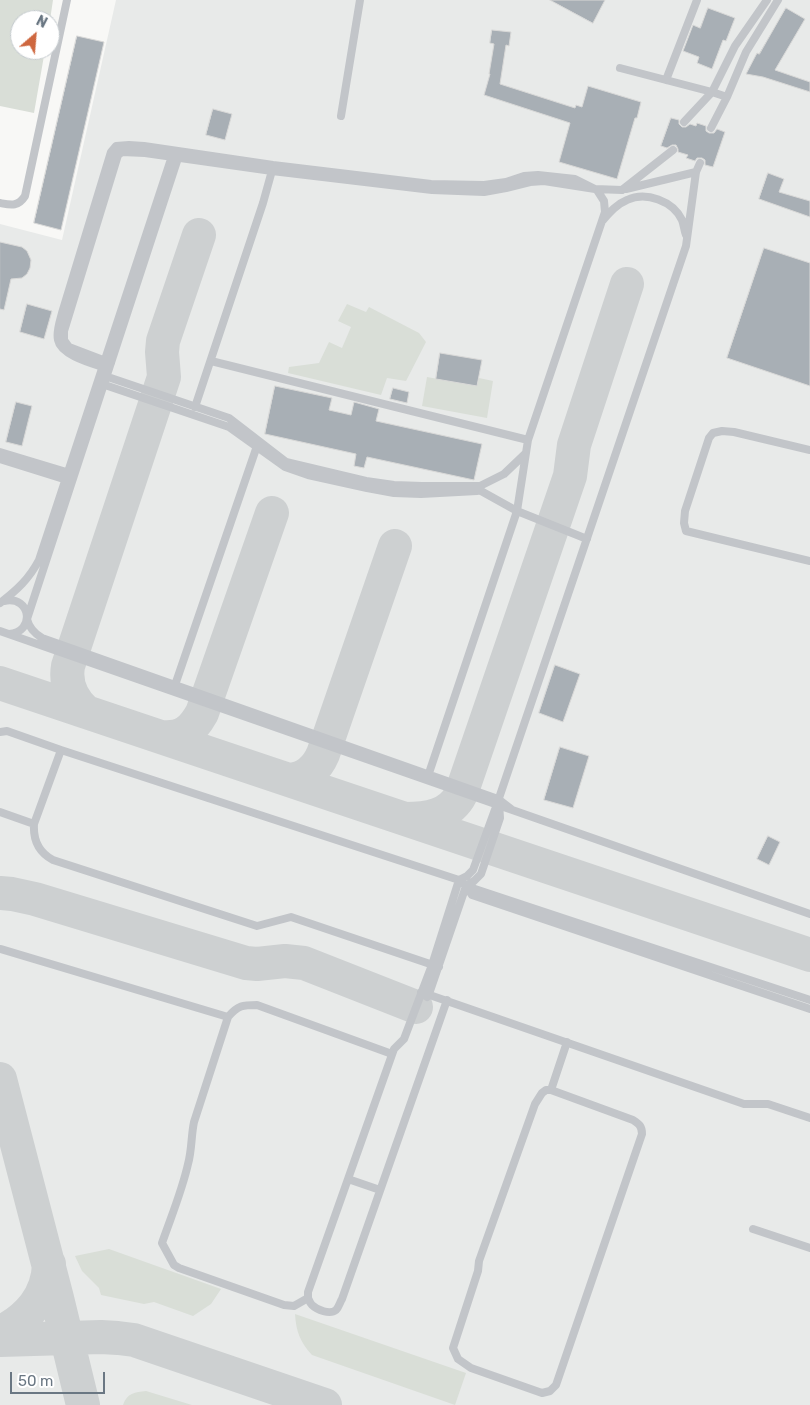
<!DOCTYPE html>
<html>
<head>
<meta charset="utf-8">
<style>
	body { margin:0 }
	#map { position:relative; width:810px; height:1405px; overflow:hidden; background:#f8f8f6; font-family:Rubik,sans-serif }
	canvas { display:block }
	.north { position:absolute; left:10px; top:10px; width:50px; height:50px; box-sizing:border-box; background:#fff; border:1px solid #c3c9cd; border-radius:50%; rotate:27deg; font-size:14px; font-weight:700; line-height:20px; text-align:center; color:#6a7783 }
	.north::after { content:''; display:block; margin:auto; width:18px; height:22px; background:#ce673f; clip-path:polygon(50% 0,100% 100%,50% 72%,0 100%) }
	.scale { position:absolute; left:10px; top:1372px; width:95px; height:22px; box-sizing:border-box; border:2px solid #6a7783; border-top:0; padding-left:6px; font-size:15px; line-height:18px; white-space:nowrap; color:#6a7783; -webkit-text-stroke:4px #fff; paint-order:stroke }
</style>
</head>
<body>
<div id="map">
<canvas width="810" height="1405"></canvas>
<div class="north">N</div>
<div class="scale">50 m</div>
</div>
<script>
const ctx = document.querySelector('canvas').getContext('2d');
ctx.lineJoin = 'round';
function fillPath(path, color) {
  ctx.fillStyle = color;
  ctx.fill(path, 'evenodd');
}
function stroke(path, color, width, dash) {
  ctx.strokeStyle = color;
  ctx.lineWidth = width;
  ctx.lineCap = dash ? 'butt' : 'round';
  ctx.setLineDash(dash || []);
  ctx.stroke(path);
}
const built = new Path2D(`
	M 116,0 L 810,0 L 810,1405 L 0,1405 L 0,224 L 62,240 Z`);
const green = new Path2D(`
	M 0,0 L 53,0 L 50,20 L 20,20 L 20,50 L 45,50 L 34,113 L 0,106 Z
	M 347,304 L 366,312 L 369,307 L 419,333 L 426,342 L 406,381 L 387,378 L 381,395 L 288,373 L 289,367 L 319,363 L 329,342 L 342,348 L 351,327 L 338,321 Z
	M 427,377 L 477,386 L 479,378 L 493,381 L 487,418 L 422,406 Z
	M 109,1249 L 221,1289 L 211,1304 L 193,1316 L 154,1302 L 144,1304 L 101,1295 L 99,1288 L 82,1271 L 75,1256 Z
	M 295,1314 L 466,1373 L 455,1405 L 312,1355 C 300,1342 296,1331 295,1314 Z
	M 146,1391 L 192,1405 L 123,1405 C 127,1393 135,1392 146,1391 Z`);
const taxiway = new Path2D(`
	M 0,683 L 810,955
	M 85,711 C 72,699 65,684 68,666 L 164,377 L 162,352 L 163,341 L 199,235
	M 161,737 C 182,739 192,731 202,713 L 272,513
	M 289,780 C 306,779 317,768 323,754 L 395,546
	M 405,819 C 427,819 450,816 461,794 L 570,476 L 574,445 L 627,284
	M 0,893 L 12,894 L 35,899 L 246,963 L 257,964 L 285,961 L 304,963 L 416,1007
	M 0,1079 L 57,1298 L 83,1405
	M 0,1333 C 28,1318 48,1297 49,1264
	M 0,1340 L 101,1337 L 118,1338 L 134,1340 L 325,1405`);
const building = new Path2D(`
	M 550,0 L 605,0 L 593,23 Z
	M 708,8 L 735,18 L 726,41 L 723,40 L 712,69 L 697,63 L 699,57 L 683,51 L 693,25 L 700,28 Z
	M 786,8 L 805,19 L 775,70 L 810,82 L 810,92 L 763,77 L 746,74 L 757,53 L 759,54 Z
	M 492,30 L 511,32 L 509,46 L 506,45 L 500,84 L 575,108 L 576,105 L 582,107 L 588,86 L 641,102 L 637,118 L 635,118 L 617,179 L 559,162 L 570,123 L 484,95 L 490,74 L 489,74 L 494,44 L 490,43 Z
	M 77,36 L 104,42 L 61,230 L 34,223 Z
	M 213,109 L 232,114 L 225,140 L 206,135 Z
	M 671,118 L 679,120 L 679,124 L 682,127 L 686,127 L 690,124 L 696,126 L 697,123 L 706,126 L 706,131 L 709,133 L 714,133 L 717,129 L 725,132 L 713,167 L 705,165 L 705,160 L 702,158 L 697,158 L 695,161 L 686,158 L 688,155 L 678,152 L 678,149 L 676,145 L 672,145 L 667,148 L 661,146 Z
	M 768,173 L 784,179 L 779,192 L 810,201 L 810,217 L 759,199 Z
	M 0,242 L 22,247 L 27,251 L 31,260 L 30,268 L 27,274 L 22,278 L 11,279 L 4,310 L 0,309 Z
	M 764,248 L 810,263 L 810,386 L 727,358 Z
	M 27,304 L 52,311 L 44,339 L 20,332 Z
	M 440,353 L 482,360 L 477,386 L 436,379 Z
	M 275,386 L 332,398 L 329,410 L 351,415 L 354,402 L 379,409 L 376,421 L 482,444 L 474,480 L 367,457 L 364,468 L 354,466 L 356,454 L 265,434 Z
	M 393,388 L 409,392 L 407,403 L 390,399 Z
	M 16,402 L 32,406 L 22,446 L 6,442 Z
	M 555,665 L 580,674 L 563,722 L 539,713 Z
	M 560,747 L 589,756 L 573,808 L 544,800 Z
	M 768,836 L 780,842 L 769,865 L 757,859 Z`);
const service = new Path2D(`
	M 620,68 L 712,92 L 727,97
	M 666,80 L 697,0
	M 341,116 L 360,0
	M 684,122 L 712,92 L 735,46 L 767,0
	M 711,128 L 727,97 L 746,52 L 778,0
	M 180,152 L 27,619 C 29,628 34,633 42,638 L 498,799 L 511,809
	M 626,189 L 696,172
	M 0,203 C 11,205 18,207 25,196 L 67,0
	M 603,220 C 610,212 617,204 627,200 C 646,191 673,201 682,220 C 684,225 684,230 686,235
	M 211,361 L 528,440
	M 111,363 L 69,347 L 64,340 L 64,331 L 118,155 L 122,152 L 145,153 L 272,171 L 432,190 L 484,192 L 506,188 L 530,182 L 544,181 L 595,189 L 622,190 L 673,150
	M 109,369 C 95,364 61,356 58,340 C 56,331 60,321 62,313 L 111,152 L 116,146 L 129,145 L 144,146 L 273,165 L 431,184 L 484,185 L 506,182 L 524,176 L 538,175 L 575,179 L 597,190 L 604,201 L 605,212 L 528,440 L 517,511 L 427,779
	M 102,375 L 229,418 L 286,462 L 366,481 L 394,485 L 422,486 L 480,486 L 504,474 L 525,454
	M 99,383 L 229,427 L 285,467 L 308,475 L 367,488 L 394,493 L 421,494 L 477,491
	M 195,407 L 263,203 L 273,167
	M 810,450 L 734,432 L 722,431 L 713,433 L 709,438 L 685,511 L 684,523 L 686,531 L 810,561
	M 0,452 L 73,474
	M 0,459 L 70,481
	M 472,489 L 481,491 L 517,511 L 587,539
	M 4,601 C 32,595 35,633 9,634
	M 0,603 C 17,590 29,579 39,560 L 173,153
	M 0,631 L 810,914
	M 174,688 L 258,443
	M 0,732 L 7,731 L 61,750
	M 0,812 L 34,824
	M 466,886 L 472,895 L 810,1009
	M 1,949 L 228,1017
	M 439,967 L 291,917 L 257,926 L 53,860 C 38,852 33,840 34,824 L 61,750 L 459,880 L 466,886 L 810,1000
	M 421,992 L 744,1104 L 768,1104 L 810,1118
	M 427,997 L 429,994 L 466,886 L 474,881 L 481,874 L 500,818 L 499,803
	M 447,1000 L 342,1299 C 340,1302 339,1307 336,1310 C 330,1315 317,1310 312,1305 C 310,1303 309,1300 308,1298 L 308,1292 L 394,1049 L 404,1039 L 432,965 L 459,880 L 467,876 L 473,870 L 497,804 L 686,246 L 696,172 L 700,163
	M 546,1090 L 551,1090 L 633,1120 C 639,1124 642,1126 642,1134 L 556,1385 L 550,1391 L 542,1393 L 471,1368 L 458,1359 L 453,1348 L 478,1271 L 479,1261 L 535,1104 L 542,1093 Z
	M 551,1090 L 567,1042
	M 348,1179 L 380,1190
	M 753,1229 L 810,1248
	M 308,1298 L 294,1306 L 284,1305 L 179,1268 L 174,1265 L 162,1243 C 171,1217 182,1191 188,1164 C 192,1150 191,1136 194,1122 L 228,1017 C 238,1005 243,1005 257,1005 L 392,1054`);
fillPath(built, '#e8eae9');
fillPath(green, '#d9ded7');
stroke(taxiway, '#cdd0d1', 34);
fillPath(building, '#a8afb5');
stroke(building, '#d9d9d8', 1);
stroke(service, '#c2c5c9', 8);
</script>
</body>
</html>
